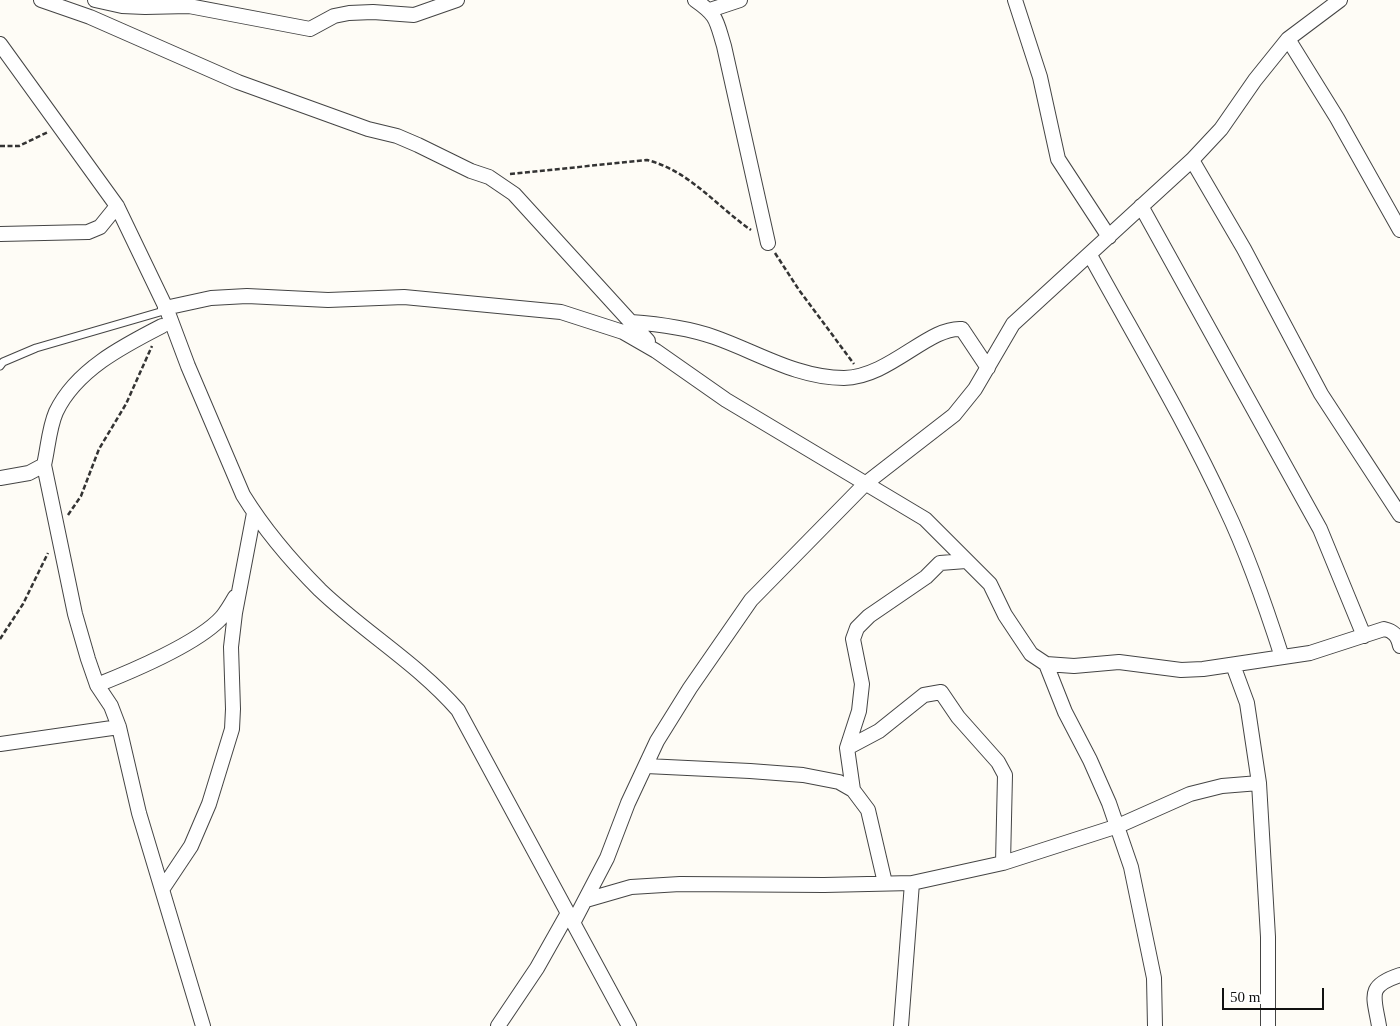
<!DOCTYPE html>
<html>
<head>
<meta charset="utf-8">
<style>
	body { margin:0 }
	#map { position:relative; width:1400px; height:1026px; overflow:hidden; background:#fefcf6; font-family:"Times New Roman",serif }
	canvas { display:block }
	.scale { position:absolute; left:1222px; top:988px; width:102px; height:22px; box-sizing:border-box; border:2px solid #111; border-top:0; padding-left:6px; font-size:15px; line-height:18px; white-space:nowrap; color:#111; -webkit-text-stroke:4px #fff; paint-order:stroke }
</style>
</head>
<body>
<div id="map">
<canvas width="1400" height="1026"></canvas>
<div class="scale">50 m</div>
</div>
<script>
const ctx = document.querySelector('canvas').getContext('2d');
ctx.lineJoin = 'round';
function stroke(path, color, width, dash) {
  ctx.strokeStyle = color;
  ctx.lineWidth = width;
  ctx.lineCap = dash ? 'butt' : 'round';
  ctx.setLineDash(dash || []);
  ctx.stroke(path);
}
const path = new Path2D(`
	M 0,146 L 19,146 L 48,132
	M 510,174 L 647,160 C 690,171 716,206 751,230
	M 775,253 L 799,290 L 854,364
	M 68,515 L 81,496 L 99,449 L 126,404 L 152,346
	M 0,639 L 23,604 L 48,553`);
const lane = new Path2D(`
	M 0,366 L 3,362 L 36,348 L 167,310`);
const street = new Path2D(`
	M 41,0 L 90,17 L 238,82 L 368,129 L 397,136 L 418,145 L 471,171 L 489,177 L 514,194 L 648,341
	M 95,0 L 122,6 L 145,7 L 189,6 L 310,29 L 334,16 L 349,13 L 373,12 L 414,15 L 457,0
	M 695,0 C 718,16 716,20 724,46 L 768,243
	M 1015,0 L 1040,77 L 1058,159 L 1109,237
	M 710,10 L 740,0
	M 1288,39 L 1337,118 L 1400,230
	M 0,44 L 117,206 L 167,310 L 188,366 L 243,495 C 264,529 292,562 320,590 C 364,632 418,664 458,710 L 629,1026
	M 1192,160 L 1244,249 L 1321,394 L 1400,515
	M 1141,206 L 1320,529 L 1364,636
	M 0,234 L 88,232 L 100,227 L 117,206
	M 1090,255 C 1136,339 1186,422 1226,509 C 1249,557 1266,607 1282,657
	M 165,308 L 211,298 L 247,296 L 328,300 L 404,297 L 561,312 L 623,332 L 656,351 L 726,400 L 925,519 L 990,584 L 1005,615 L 1031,654 L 1046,664 L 1074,666 L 1119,662 L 1181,670 L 1203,669 L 1310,653 L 1384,629 C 1394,631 1398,636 1400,646
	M 631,322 C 659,324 688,328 714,337 C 757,352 797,378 844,378 C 890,377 929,326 962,329 L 988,368
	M 44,465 L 75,614 L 88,659 L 97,685 L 111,706 L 119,727 L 139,813 L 203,1026
	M 0,478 L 29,473 L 44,465 C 48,448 49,428 56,412 C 76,370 123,346 162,326
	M 1046,664 L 1065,712 L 1090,760 L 1109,803 L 1131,867 L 1154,978 L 1155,1026
	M 1233,665 L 1247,703 L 1259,783 L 1268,937 L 1268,1026
	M 97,685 C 130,672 199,643 222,617 C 227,611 231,604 235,597
	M 0,744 L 119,727
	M 847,748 L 879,731 L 924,695 L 941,692 L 958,717 L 998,762 L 1005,775 L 1003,863
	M 646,766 L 750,771 L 803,775 L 839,782 L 853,790 L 868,810 L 885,883
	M 853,790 L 847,748 L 859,711 L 862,684 L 853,639 L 857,628 L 869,616 L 926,577 L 940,563 L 966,561
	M 163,888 L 191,846 L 209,804 L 232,729 L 233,709 L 231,647 L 235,613 L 254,513
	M 586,900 L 631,887 L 680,884 L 824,885 L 912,883 L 1003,863 L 1118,826 L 1190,794 L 1222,786 L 1259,783
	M 573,923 L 607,858 L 628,803 L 657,741 L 690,688 L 751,600 L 865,484 L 954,415 L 975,389 L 1013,324 L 1192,160 L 1221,129 L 1255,80 L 1288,39 L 1340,0
	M 498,1026 L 537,968 L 568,913
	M 901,1026 L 912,883
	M 1379,1026 C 1374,996 1366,986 1400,975`);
stroke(lane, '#444', 9);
stroke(street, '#444', 16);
stroke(path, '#333', 2.5, [5, 2.5]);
stroke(lane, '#fff', 7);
stroke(street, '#fff', 14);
</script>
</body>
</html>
